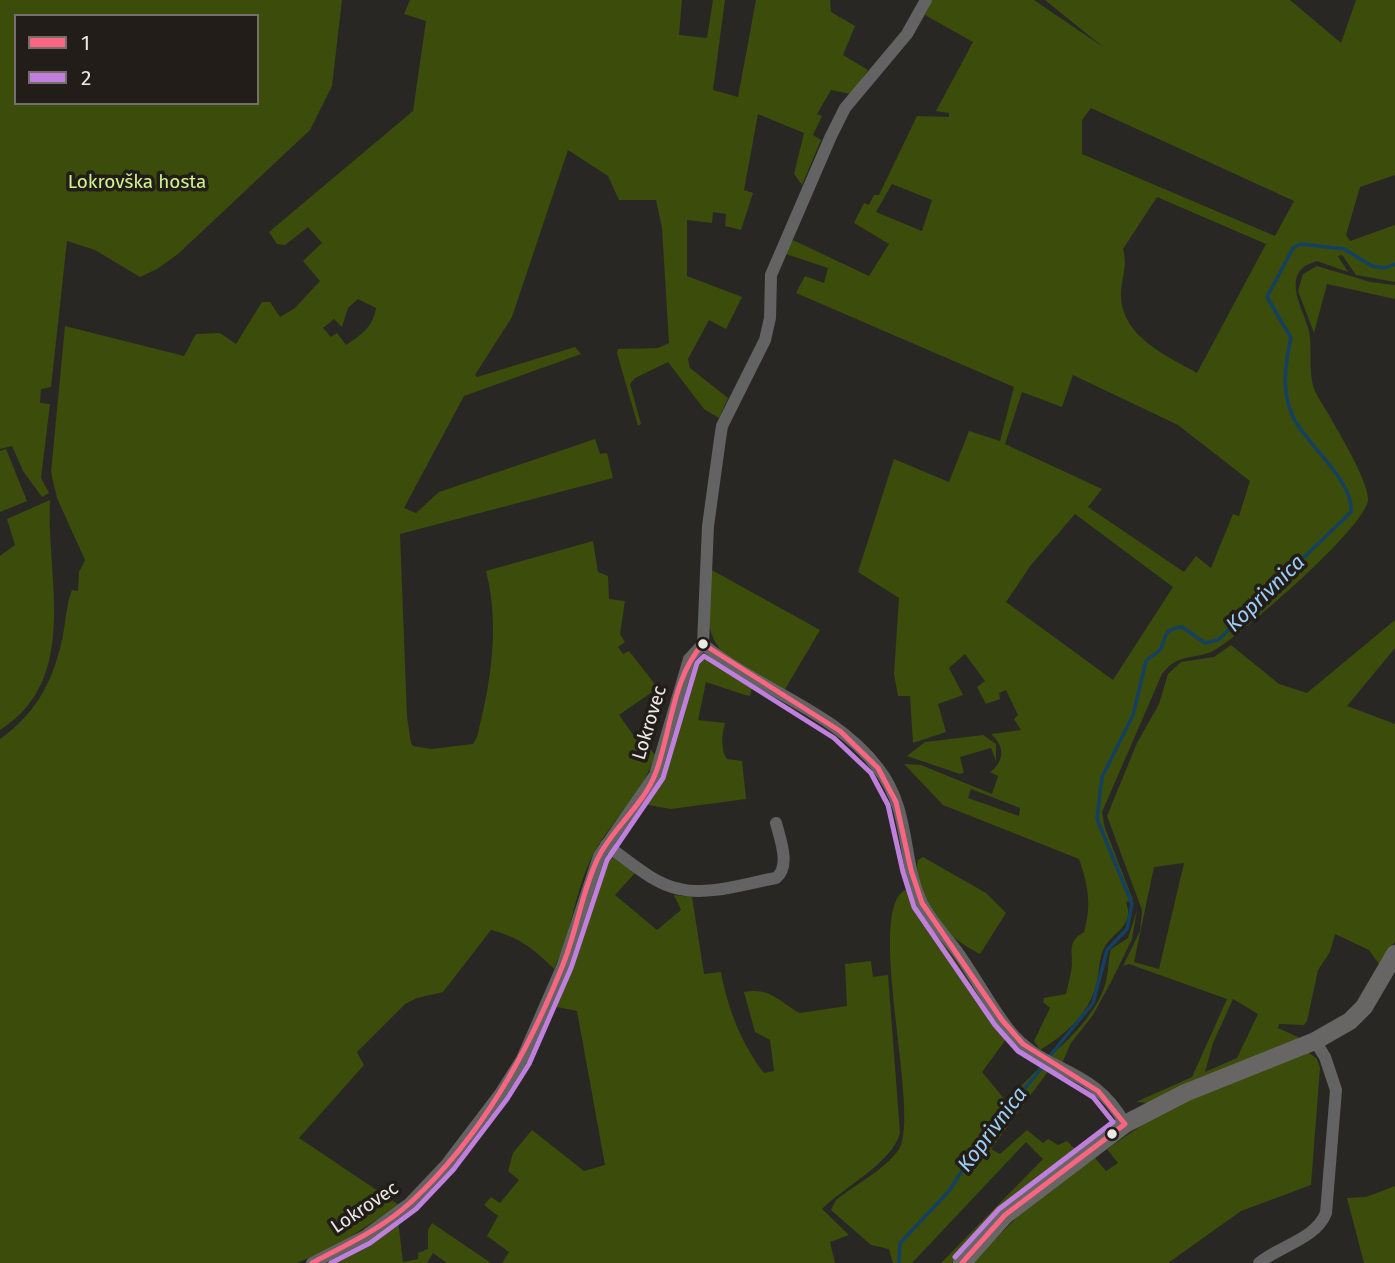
<!DOCTYPE html>
<html>
<head>
<meta charset="utf-8">
<style>
	body { margin:0 }
	#map { position:relative; width:1395px; height:1263px; overflow:hidden; background:#292724; font-family:"Fira Sans",sans-serif }
	canvas { display:block }
	.legend { position:absolute; left:14px; top:14px; width:245px; height:91px; box-sizing:border-box; background:#221d18; border:2px solid #736f6a; margin:0; padding:9px 12px; list-style:none; font-size:21px; color:#ece9e5 }
	.legend li { display:flex; align-items:center; gap:14px; height:35px }
	.legend b { width:35px; border:2px solid #736f6a }
</style>
</head>
<body>
<div id="map">
<canvas width="1395" height="1263"></canvas>
<ul class="legend">
<li><b style="height:9px;background:#fa6682"></b>1</li>
<li><b style="height:9px;background:#c07fdc"></b>2</li>
</ul>
</div>
<script>
const ctx = document.querySelector('canvas').getContext('2d');
ctx.lineJoin = 'round';
function fillPath(path, color) {
  ctx.fillStyle = color;
  ctx.fill(path, 'evenodd');
}
function stroke(path, color, width, dash) {
  ctx.strokeStyle = color;
  ctx.lineWidth = width;
  ctx.lineCap = dash ? 'butt' : 'round';
  ctx.setLineDash(dash || []);
  ctx.stroke(path);
}
function drawText(font, color, halo, rows, align = 'center') {
  ctx.font = font + ' "Fira Sans",sans-serif';
  ctx.lineWidth = 7;
  ctx.setLineDash([]);
  ctx.textBaseline = 'middle';
  ctx.strokeStyle = halo;
  ctx.fillStyle = color;
  for (const [text, x, y, turn = 0] of rows) {
    ctx.save();
    ctx.translate(x, y);
    ctx.rotate((+turn || 0) * Math.PI / 180);
    ctx.textAlign = isNaN(turn) ? turn : align;
    if (halo) ctx.strokeText(text, 0, 0);
    ctx.fillText(text, 0, 0);
    ctx.restore();
  }
}
const green = new Path2D(`
	M 0,0 L 342,0 L 332,86 L 310,130 L 178,254 L 157,269 L 140,277 L 95,250 L 67,241 L 51,387 L 41,389 L 40,403 L 50,404 L 41,478 L 49,493 L 42,497 L 23,471 L 12,446 L 0,449 ZM 16,16 L 257,16 L 257,103 L 16,103 Z
	M 410,0 L 682,0 L 679,35 L 707,38 L 713,0 L 725,0 L 713,90 L 738,97 L 756,0 L 830,0 L 831,12 L 855,26 L 843,55 L 868,70 L 851,94 L 831,90 L 817,114 L 822,116 L 813,135 L 821,140 L 802,185 L 794,174 L 804,133 L 758,114 L 744,190 L 753,193 L 741,230 L 725,226 L 726,214 L 713,212 L 712,223 L 687,220 L 687,276 L 742,297 L 726,329 L 709,320 L 688,359 L 690,368 L 728,398 L 719,418 L 704,409 L 668,362 L 635,378 L 630,384 L 641,424 L 638,426 L 617,353 L 618,349 L 658,348 L 669,343 L 662,228 L 656,200 L 619,200 L 608,176 L 568,150 L 512,317 L 475,375 L 477,377 L 575,347 L 581,354 L 464,396 L 404,508 L 416,513 L 439,492 L 595,439 L 600,454 L 607,453 L 613,478 L 400,534 L 407,717 L 411,743 L 413,746 L 431,749 L 473,744 L 477,737 C 491,683 500,625 486,571 L 593,541 L 598,572 L 608,576 L 609,599 L 625,601 L 620,634 L 625,642 L 618,647 L 623,654 L 629,651 L 658,688 L 619,715 L 639,743 L 644,740 L 655,755 C 643,796 608,822 590,861 C 574,896 571,935 554,969 C 534,949 519,937 491,930 L 443,992 L 417,998 L 405,1004 L 357,1052 L 364,1065 L 299,1138 L 399,1205 L 338,1245 L 297,1263 L 0,1263 L 0,739 C 33,716 52,684 61,644 C 66,626 65,608 72,590 L 78,591 L 79,572 L 85,560 L 57,498 L 51,472 L 65,326 L 184,356 L 196,334 L 220,333 L 236,344 L 262,302 L 270,302 L 280,317 L 295,308 L 320,281 L 303,261 L 322,243 L 308,227 L 285,245 L 277,244 L 269,232 L 413,111 L 426,21 L 404,14 ZM 358,299 L 376,308 C 373,327 361,335 346,345 L 337,333 L 331,337 L 323,328 L 334,319 L 342,327 L 348,308 Z
	M 932,0 L 1034,0 L 1103,47 L 1045,0 L 1290,0 L 1341,43 L 1356,0 L 1395,0 L 1395,175 L 1360,187 L 1346,235 L 1350,241 L 1395,225 L 1395,282 L 1356,275 L 1342,255 L 1338,256 L 1348,272 L 1317,261 C 1280,271 1301,304 1308,327 C 1314,349 1306,375 1317,395 C 1328,414 1370,481 1368,500 C 1364,529 1246,630 1218,648 C 1197,662 1180,650 1162,674 L 1102,812 L 1105,828 L 1133,900 L 1126,902 C 1135,927 1113,931 1104,948 C 1098,960 1100,972 1096,985 C 1089,1014 1064,1036 1040,1050 L 1034,1041 L 1050,1008 L 1043,1002 L 1044,998 L 1066,994 C 1068,985 1071,974 1072,965 C 1072,948 1068,942 1084,932 C 1092,905 1088,885 1079,859 L 943,805 L 904,764 L 921,765 L 992,794 L 998,776 L 990,772 C 1005,761 1005,746 991,734 L 1021,730 L 1014,719 L 1018,715 L 1006,690 L 999,693 L 1000,699 L 986,704 L 977,687 L 985,681 L 965,654 L 949,668 L 963,695 L 938,704 L 946,732 L 913,743 L 910,696 L 898,696 L 894,674 L 899,598 L 858,572 L 894,459 L 949,482 L 969,431 L 1000,441 L 1014,387 L 796,293 L 805,276 L 824,283 L 828,268 L 783,253 L 791,240 L 795,241 L 869,276 L 889,244 L 854,223 L 864,203 L 869,205 L 874,195 L 879,195 L 917,116 L 949,117 L 949,113 L 936,111 L 973,42 L 925,15 ZM 1091,108 L 1294,201 L 1275,236 L 1082,154 L 1082,120 ZM 892,184 L 932,200 L 922,231 L 876,212 ZM 1157,197 L 1266,244 L 1197,373 C 1167,356 1122,337 1121,296 C 1121,278 1128,267 1123,249 ZM 1073,375 L 1178,425 L 1250,481 L 1239,516 L 1233,514 L 1211,568 L 1196,556 L 1184,572 L 1088,507 L 1102,489 L 1005,444 L 1022,392 L 1062,407 ZM 1075,514 L 1173,587 L 1113,680 L 1006,602 L 1031,565 ZM 971,789 L 1020,808 L 1019,816 L 968,798 Z
	M 1317,266 L 1370,282 L 1395,285 L 1395,299 L 1327,284 L 1314,333 L 1298,291 L 1303,274 Z
	M 6,449 L 27,501 L 0,512 L 0,451 Z
	M 50,500 C 46,578 81,679 0,730 L 0,556 L 15,545 L 7,519 Z
	M 710,569 L 820,630 L 784,691 C 761,677 721,663 712,635 C 705,615 710,590 710,569 Z
	M 1395,620 L 1395,648 L 1347,706 L 1395,724 L 1395,942 L 1379,964 L 1369,950 L 1335,934 L 1330,952 L 1318,970 L 1307,1021 L 1304,1025 L 1279,1024 L 1278,1028 L 1300,1038 L 1151,1103 L 1136,1102 L 1192,1077 L 1227,999 L 1129,964 L 1123,966 L 1140,931 L 1142,910 L 1107,816 L 1137,743 L 1159,704 L 1168,674 L 1181,662 L 1214,657 L 1231,645 L 1279,684 L 1307,693 ZM 1184,863 L 1159,969 L 1134,962 L 1154,867 ZM 1233,999 L 1258,1014 L 1237,1058 L 1205,1072 L 1213,1043 Z
	M 706,659 L 752,687 L 750,696 L 745,695 L 706,682 L 698,720 L 725,723 C 722,734 720,750 727,759 L 742,761 L 746,799 L 671,809 L 643,804 L 664,765 L 692,665 L 699,660 Z
	M 983,735 L 996,744 L 996,761 L 991,748 L 960,757 L 964,773 L 960,774 L 907,756 L 925,742 Z
	M 605,857 L 612,857 L 635,873 L 615,895 L 657,930 L 681,910 L 674,895 L 692,897 L 704,974 L 721,972 C 727,1007 742,1045 764,1073 L 774,1071 L 770,1040 L 755,1032 L 744,992 C 771,987 779,1002 800,1013 L 847,1006 L 845,964 L 871,961 L 873,977 L 888,975 L 900,1133 C 892,1163 845,1186 822,1209 L 849,1235 L 830,1242 L 835,1263 L 502,1263 L 509,1252 L 487,1236 L 498,1216 L 484,1205 L 491,1197 L 500,1203 L 519,1180 L 508,1171 L 513,1153 L 532,1130 L 584,1171 L 605,1165 L 577,1011 L 552,1006 Z
	M 923,857 L 986,893 L 1006,913 L 980,954 C 972,950 963,945 956,939 C 939,923 912,883 918,860 Z
	M 907,889 L 1007,1038 L 982,1072 L 1006,1101 L 1040,1067 L 1049,1070 L 991,1149 L 1000,1154 L 1027,1130 L 1043,1143 L 1048,1139 L 1058,1145 L 1067,1141 L 1077,1151 L 967,1246 L 952,1263 L 941,1263 L 1043,1159 L 1026,1142 L 912,1263 L 893,1263 L 889,1249 L 871,1245 L 831,1210 L 836,1200 C 853,1186 893,1165 901,1145 C 918,1100 864,905 907,889 Z
	M 1137,910 L 1132,939 L 1113,978 L 1093,1015 L 1071,1043 L 1062,1063 L 1051,1056 C 1073,1035 1102,1008 1107,976 C 1109,967 1108,958 1111,949 L 1128,938 Z
	M 1308,1052 L 1317,1059 L 1320,1068 L 1311,1185 L 1241,1211 L 1168,1263 L 972,1263 L 1020,1214 L 1095,1158 L 1106,1171 L 1118,1163 L 1107,1149 L 1161,1112 Z
	M 1395,1186 L 1395,1263 L 1364,1263 L 1347,1198 L 1366,1197 Z
	M 398,1220 L 403,1262 L 418,1259 L 418,1253 L 428,1249 L 428,1230 L 432,1223 L 491,1263 L 447,1263 L 433,1253 L 427,1263 L 324,1263 Z`);
const stream = new Path2D(`
	M 1049,1057 L 1093,1003 L 1107,950 L 1127,929 L 1132,904 L 1097,819 L 1102,777 L 1133,715 L 1146,661 L 1161,649 C 1166,634 1165,629 1182,627 L 1205,643 L 1218,640 L 1351,512 C 1355,482 1305,443 1293,417 C 1281,391 1285,364 1291,338 L 1267,297 L 1293,248 L 1301,244 L 1344,249 L 1372,266 L 1385,268 L 1395,264
	M 899,1263 L 900,1243 L 949,1191 L 982,1140 L 1045,1064`);
const street = new Path2D(`
	M 703,644 L 708,526 L 720,439 L 722,426 L 765,340 L 770,318 L 771,275 L 831,136 L 845,108 L 907,34 L 926,0
	M 703,644 C 758,690 834,710 878,768 C 912,812 901,860 922,903 C 930,920 945,935 956,950 C 975,976 989,1004 1009,1030 C 1044,1074 1093,1065 1125,1124
	M 606,845 C 628,860 653,884 680,889 C 709,896 747,883 776,878 C 791,866 780,839 776,823
	M 312,1263 L 365,1236 L 410,1203 L 446,1165 L 500,1094 L 522,1059 L 563,965 L 599,856 L 655,775 L 689,659 L 703,644
	M 1259,1263 C 1279,1246 1316,1239 1326,1213 L 1336,1090 L 1325,1057 L 1315,1041`);
const secondary = new Path2D(`
	M 962,1263 L 1005,1215 L 1125,1124 L 1185,1093 L 1315,1041 L 1350,1021 L 1364,1007 L 1395,954`);
const bus1 = new Path2D(`
	M 312,1263 C 346,1245 383,1228 411,1202 C 481,1137 527,1054 562,967 C 577,931 582,890 599,856 C 614,827 645,803 656,772 C 671,731 673,676 703,644 L 840,731 L 878,768 L 896,802 L 911,870 L 922,903 L 1002,1020 L 1023,1044 L 1098,1091 L 1125,1124 L 1005,1215 L 962,1263`);
const bus2 = new Path2D(`
	M 331,1263 L 370,1243 L 416,1209 L 453,1170 L 507,1099 L 529,1064 L 571,968 L 607,860 L 663,778 L 697,663 L 704,656 L 834,738 L 871,773 L 888,805 L 903,872 L 914,907 L 995,1025 L 1018,1051 L 1093,1097 L 1113,1122 L 999,1209 L 955,1257`);
const markers = [
	[703,644,6,"#ece9e5"],
	[1112,1134,6,"#ece9e5"]
];
const parkNames = [
	["Lokrovška hosta",137,183]
];
const streetNames = [
	["Lokrovec",650,723,-73],
	["Lokrovec",365,1208,-34]
];
const waterNames = [
	["Koprivnica",1266,594,-44],
	["Koprivnica",993,1130,-53]
];
fillPath(green, '#3b4c0b');
stroke(stream, '#144162', 3.5);
stroke(street, '#646363', 12);
stroke(secondary, '#676665', 18);
stroke(bus1, '#fa6682', 5);
stroke(bus2, '#c07fdc', 5);
for (const [x, y, r, color] of markers) {
  const dot = new Path2D();
  dot.arc(x, y, r, 0, 2 * Math.PI);
  ctx.fillStyle = color;
  ctx.fill(dot);
  stroke(dot, '#221d18', 2.5);
}
drawText('19px', '#cff28e', '#221d18', parkNames);
drawText('19px', '#ece9e5', '#221d18', streetNames);
drawText('italic 21px', '#9dcef8', '#221d18', waterNames);
</script>
</body>
</html>
